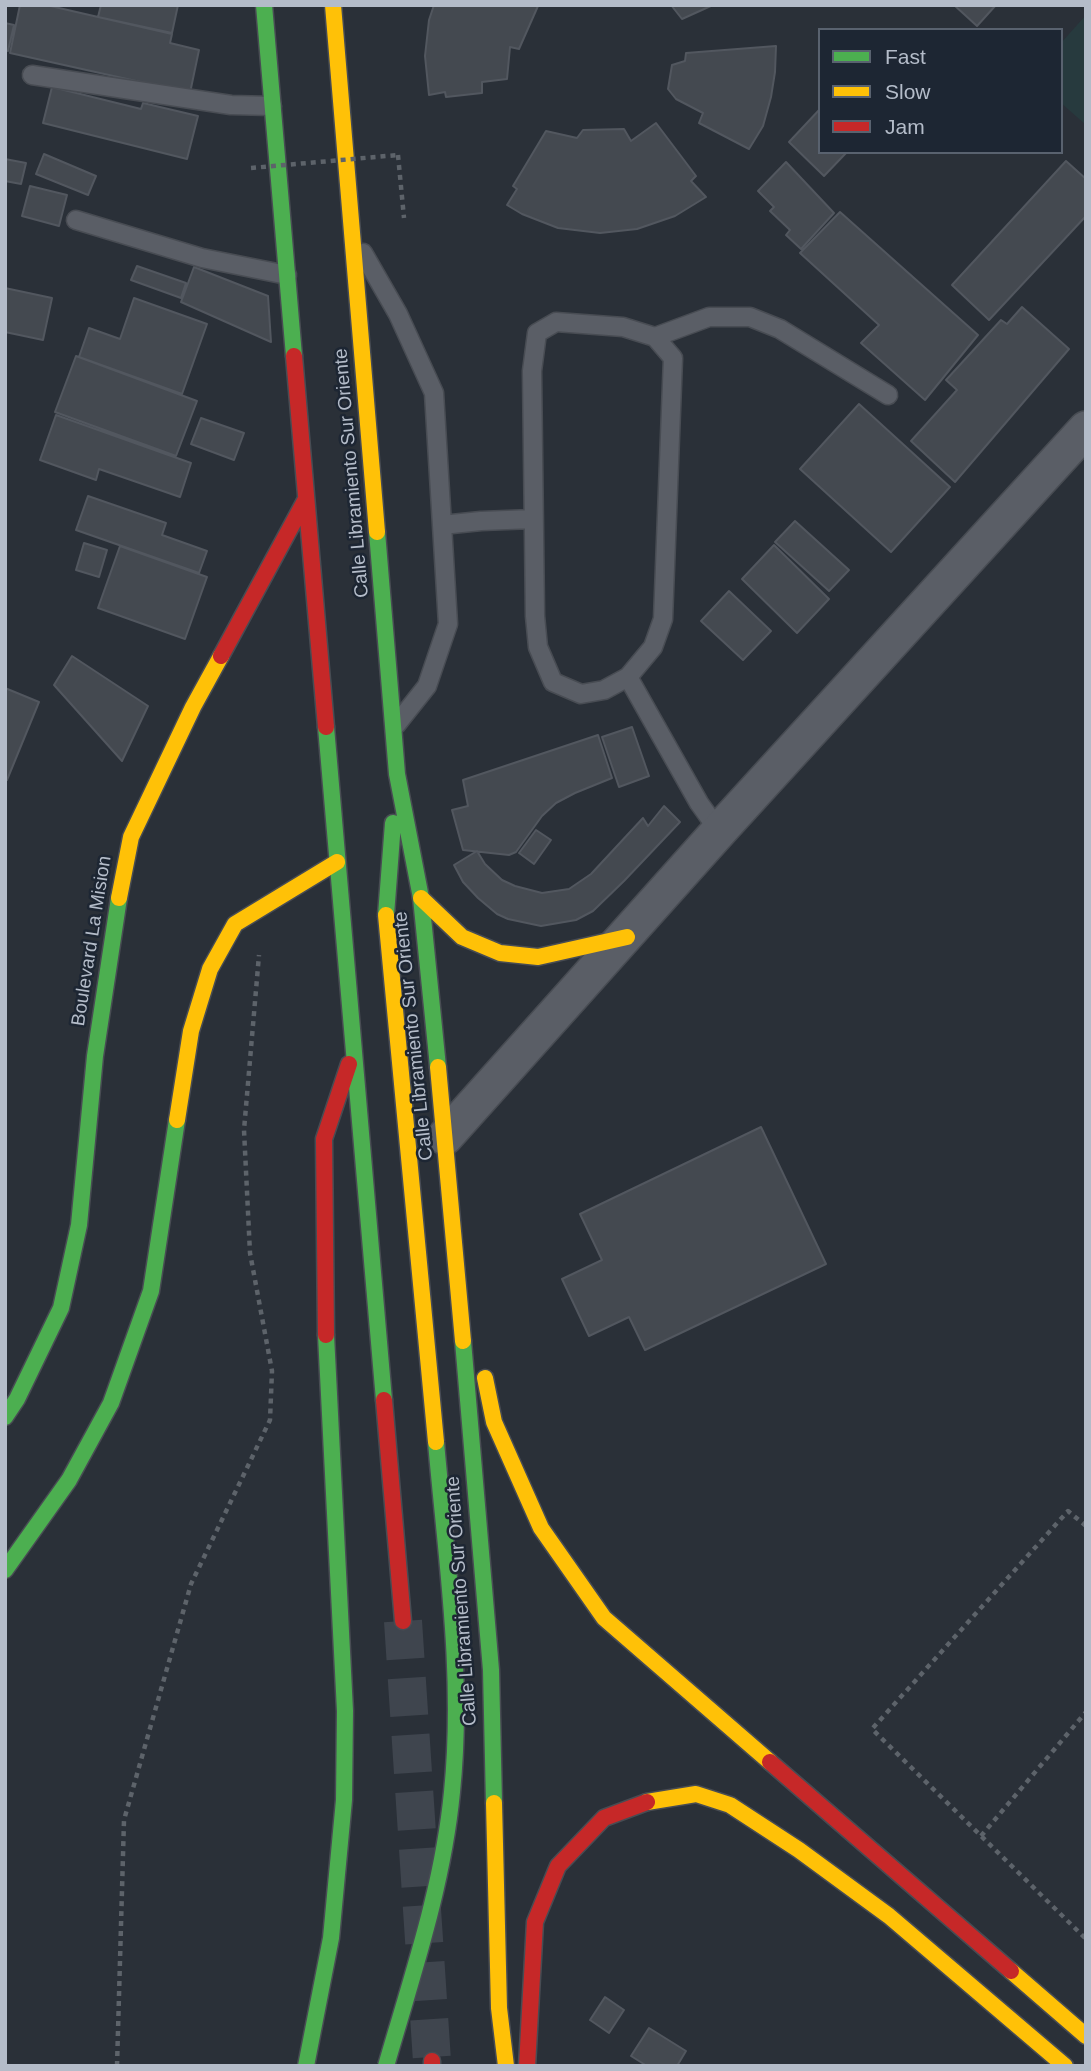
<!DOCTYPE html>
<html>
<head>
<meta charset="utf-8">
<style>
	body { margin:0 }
	#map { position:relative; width:1091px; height:2071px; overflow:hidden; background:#2a3038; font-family:Arial,sans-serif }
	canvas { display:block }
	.frame { position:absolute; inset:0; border:7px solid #b4bcc9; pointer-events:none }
	.legend { position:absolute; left:818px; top:28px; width:245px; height:126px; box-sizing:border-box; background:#1d2633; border:2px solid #59626f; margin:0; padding:9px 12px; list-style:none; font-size:21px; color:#b4bcc9 }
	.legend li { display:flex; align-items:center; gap:14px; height:35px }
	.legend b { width:35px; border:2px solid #59626f }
</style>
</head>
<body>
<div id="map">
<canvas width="1091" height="2071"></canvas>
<div class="frame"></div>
<ul class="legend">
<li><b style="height:9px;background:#4caf50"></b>Fast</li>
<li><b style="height:9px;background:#ffc107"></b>Slow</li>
<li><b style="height:9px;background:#c62828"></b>Jam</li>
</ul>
</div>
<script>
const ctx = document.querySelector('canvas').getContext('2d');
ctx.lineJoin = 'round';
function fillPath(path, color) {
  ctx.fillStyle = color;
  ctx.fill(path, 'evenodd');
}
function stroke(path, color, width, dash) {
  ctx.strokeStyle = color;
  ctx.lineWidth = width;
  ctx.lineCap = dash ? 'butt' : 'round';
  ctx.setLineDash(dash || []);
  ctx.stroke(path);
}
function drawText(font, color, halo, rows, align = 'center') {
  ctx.font = font + ' Arial,sans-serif';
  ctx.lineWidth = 5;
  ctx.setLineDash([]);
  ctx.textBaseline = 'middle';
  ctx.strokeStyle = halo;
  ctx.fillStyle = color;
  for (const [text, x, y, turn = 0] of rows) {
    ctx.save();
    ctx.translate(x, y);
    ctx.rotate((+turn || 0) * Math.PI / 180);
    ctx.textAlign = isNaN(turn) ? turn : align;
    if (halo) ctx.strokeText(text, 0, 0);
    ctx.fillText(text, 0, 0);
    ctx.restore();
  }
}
const green = new Path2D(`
	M 1086,15 L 1086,125 L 1061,103 L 1061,43 Z`);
const building = new Path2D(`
	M 20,5 L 46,5 L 172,34 L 170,43 L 199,50 L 190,93 L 10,53 Z
	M 101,5 L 178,5 L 172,33 L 98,17 Z
	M 434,5 L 538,6 L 519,49 L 510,47 L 507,79 L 482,82 L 482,93 L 446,97 L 445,92 L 429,95 L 425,56 L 429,20 Z
	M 671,5 L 713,5 L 682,19 Z
	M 954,5 L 996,5 L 977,26 Z
	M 5,23 L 14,25 L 8,51 L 5,50 Z
	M 776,46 L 775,72 L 771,97 L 763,126 L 749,149 L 699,123 L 703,113 L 676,99 L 668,89 L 672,65 L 685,61 L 686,53 Z
	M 52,87 L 141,109 L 143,103 L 198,116 L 187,159 L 43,123 Z
	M 820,109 L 820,152 L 847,152 L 824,176 L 789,142 Z
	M 656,123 L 696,176 L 691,181 L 706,197 L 675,216 L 637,229 L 600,233 L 558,228 L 522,214 L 507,205 L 517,189 L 513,186 L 546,131 L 577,138 L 583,130 L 624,129 L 631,141 Z
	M 44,154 L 96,176 L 88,195 L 36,174 Z
	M 5,159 L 26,163 L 21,184 L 5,181 Z
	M 1066,161 L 1086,179 L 1086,216 L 989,320 L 952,285 Z
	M 786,162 L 834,213 L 801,249 L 786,235 L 790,230 L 770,211 L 774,207 L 758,191 Z
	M 30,186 L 67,195 L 59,226 L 22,216 Z
	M 840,212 L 978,335 L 925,400 L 861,343 L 879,325 L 800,253 Z
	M 137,266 L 186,283 L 181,298 L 131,280 Z
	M 194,267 L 268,296 L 271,342 L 181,302 Z
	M 5,288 L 52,298 L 43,340 L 5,332 Z
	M 134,298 L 207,324 L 182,394 L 79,357 L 89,328 L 120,339 Z
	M 1022,307 L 1069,349 L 955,482 L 911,441 L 957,390 L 946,380 L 1001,320 L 1007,324 Z
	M 76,356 L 197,401 L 176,456 L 55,412 Z
	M 859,404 L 950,487 L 891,552 L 800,469 Z
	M 56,415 L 191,463 L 180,497 L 99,469 L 96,480 L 40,460 Z
	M 201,418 L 244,433 L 234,460 L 191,444 Z
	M 88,496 L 166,523 L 162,535 L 207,551 L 199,573 L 76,530 Z
	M 795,521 L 849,570 L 829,591 L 775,542 Z
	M 84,543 L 107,550 L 99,577 L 76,570 Z
	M 774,545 L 829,599 L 797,633 L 742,579 Z
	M 120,546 L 207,577 L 185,639 L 98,608 Z
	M 729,591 L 771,631 L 743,660 L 701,621 Z
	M 72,656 L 148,706 L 122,761 L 54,685 Z
	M 5,688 L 39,702 L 7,780 L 5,779 Z
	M 632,727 L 649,776 L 619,787 L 602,737 Z
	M 598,735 L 612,778 L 575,793 L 556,803 L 542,816 L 516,852 L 509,855 L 463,850 L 452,810 L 468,806 L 463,780 Z
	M 664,806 L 680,822 L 624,881 L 593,911 L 576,920 L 541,926 L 508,919 L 497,914 L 478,898 L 463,882 L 454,865 L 477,851 L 485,864 L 502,880 L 515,886 L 542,893 L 569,889 L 591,874 L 643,818 L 648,826 Z
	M 536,830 L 551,840 L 534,864 L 519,853 Z
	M 761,1127 L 826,1264 L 645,1350 L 629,1317 L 589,1336 L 562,1279 L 602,1260 L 580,1214 Z
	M 605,1997 L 624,2010 L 609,2033 L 590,2020 Z
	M 649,2028 L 686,2051 L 677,2066 L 647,2066 L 631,2056 Z`);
const primaryTunnel = new Path2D(`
	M 403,1621 L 432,2061`);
const path = new Path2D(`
	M 398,155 L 404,218
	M 1086,1526 L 1068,1511 L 872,1729 L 1086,1939
	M 981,1836 L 1086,1712
	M 117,2066 L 124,1820 L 191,1584 L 270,1420 L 272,1371 L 250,1253 L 244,1130 L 259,955`);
const lane = new Path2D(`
	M 32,75 L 231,105 L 272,106
	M 76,220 L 202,258 L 287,275
	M 363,253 L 398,314 L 434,393 L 448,624 L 427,686 L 396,725
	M 556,322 L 623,327 L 655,337 L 673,358 L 663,619 L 653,647 L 628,677 L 604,690 L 581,694 L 553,682 L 538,647 L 535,616 L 532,371 L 537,333 Z
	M 655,337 L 709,317 L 750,317 L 780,329 L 888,395
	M 442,525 L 481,521 L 533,519
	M 628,677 L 699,803 L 719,831`);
const street = new Path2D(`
	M 445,1137 L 719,831 L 1086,429`);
const fast = new Path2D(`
	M 264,5 L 294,356
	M 377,532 L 397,774 L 421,898 L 438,1067
	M 326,727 L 384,1400
	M 386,915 L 393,823
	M 463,1341 L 491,1670 L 494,1803
	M 5,1417 L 17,1399 L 61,1308 L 79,1225 L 95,1056 L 119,898
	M 5,1570 L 69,1480 L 111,1403 L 151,1291 L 177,1120
	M 306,2066 L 331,1938 L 344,1800 L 345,1711 L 326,1335`);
const slow = new Path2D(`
	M 333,5 L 377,532
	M 119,898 L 131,837 L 193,707 L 221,656
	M 421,898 L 462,937 L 500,953 L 538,957 L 627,937
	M 438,1067 L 463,1341
	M 177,1120 L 191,1031 L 210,969 L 235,924 L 337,862
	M 485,1378 L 494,1422 L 541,1528 L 604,1618 L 770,1762
	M 647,1802 L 696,1794 L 730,1805 L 799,1850 L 889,1916 L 1065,2066
	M 494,1803 L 499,2008 L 506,2066
	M 1011,1971 L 1086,2036`);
const jam = new Path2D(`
	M 294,356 L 326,727
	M 221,656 L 306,499
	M 326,1335 L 324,1139 L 349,1064
	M 384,1400 L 403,1621
	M 770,1762 L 1011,1971
	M 432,2061 L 432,2066
	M 527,2066 L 535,1922 L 558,1866 L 604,1818 L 647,1802`);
const pathBridge = new Path2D(`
	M 251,168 L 398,155`);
const fastBridge = new Path2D(`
	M 386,2066 C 412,1976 443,1886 452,1792 C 464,1675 446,1558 436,1442`);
const slowBridge = new Path2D(`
	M 386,915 L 436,1442`);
const streetNames = [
	["Calle Libramiento Sur Oriente",352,473,-95],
	["Boulevard La Mision",92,941,-81],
	["Calle Libramiento Sur Oriente",414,1036,-96],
	["Calle Libramiento Sur Oriente",462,1601,-94]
];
fillPath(green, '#273a3e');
fillPath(building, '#444950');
stroke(building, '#52575f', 2);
stroke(primaryTunnel, '#3f454e', 38, [38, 19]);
stroke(lane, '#484c53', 21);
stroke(street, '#484c53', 38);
stroke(fast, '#484c53', 19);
stroke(slow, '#484c53', 19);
stroke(jam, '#484c53', 19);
stroke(path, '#5d636a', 4.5, [5, 5]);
stroke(lane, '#5a5e66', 18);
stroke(street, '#5a5e66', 35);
stroke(fast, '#4caf50', 16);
stroke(slow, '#ffc107', 16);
stroke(jam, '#c62828', 16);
stroke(fastBridge, '#484c55', 19, []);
stroke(slowBridge, '#484c55', 19, []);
stroke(pathBridge, '#5d636a', 4.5, [5, 5]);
stroke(fastBridge, '#4caf50', 16);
stroke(slowBridge, '#ffc107', 16);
drawText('19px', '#b4bcc9', '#1d2633', streetNames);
</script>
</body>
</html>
